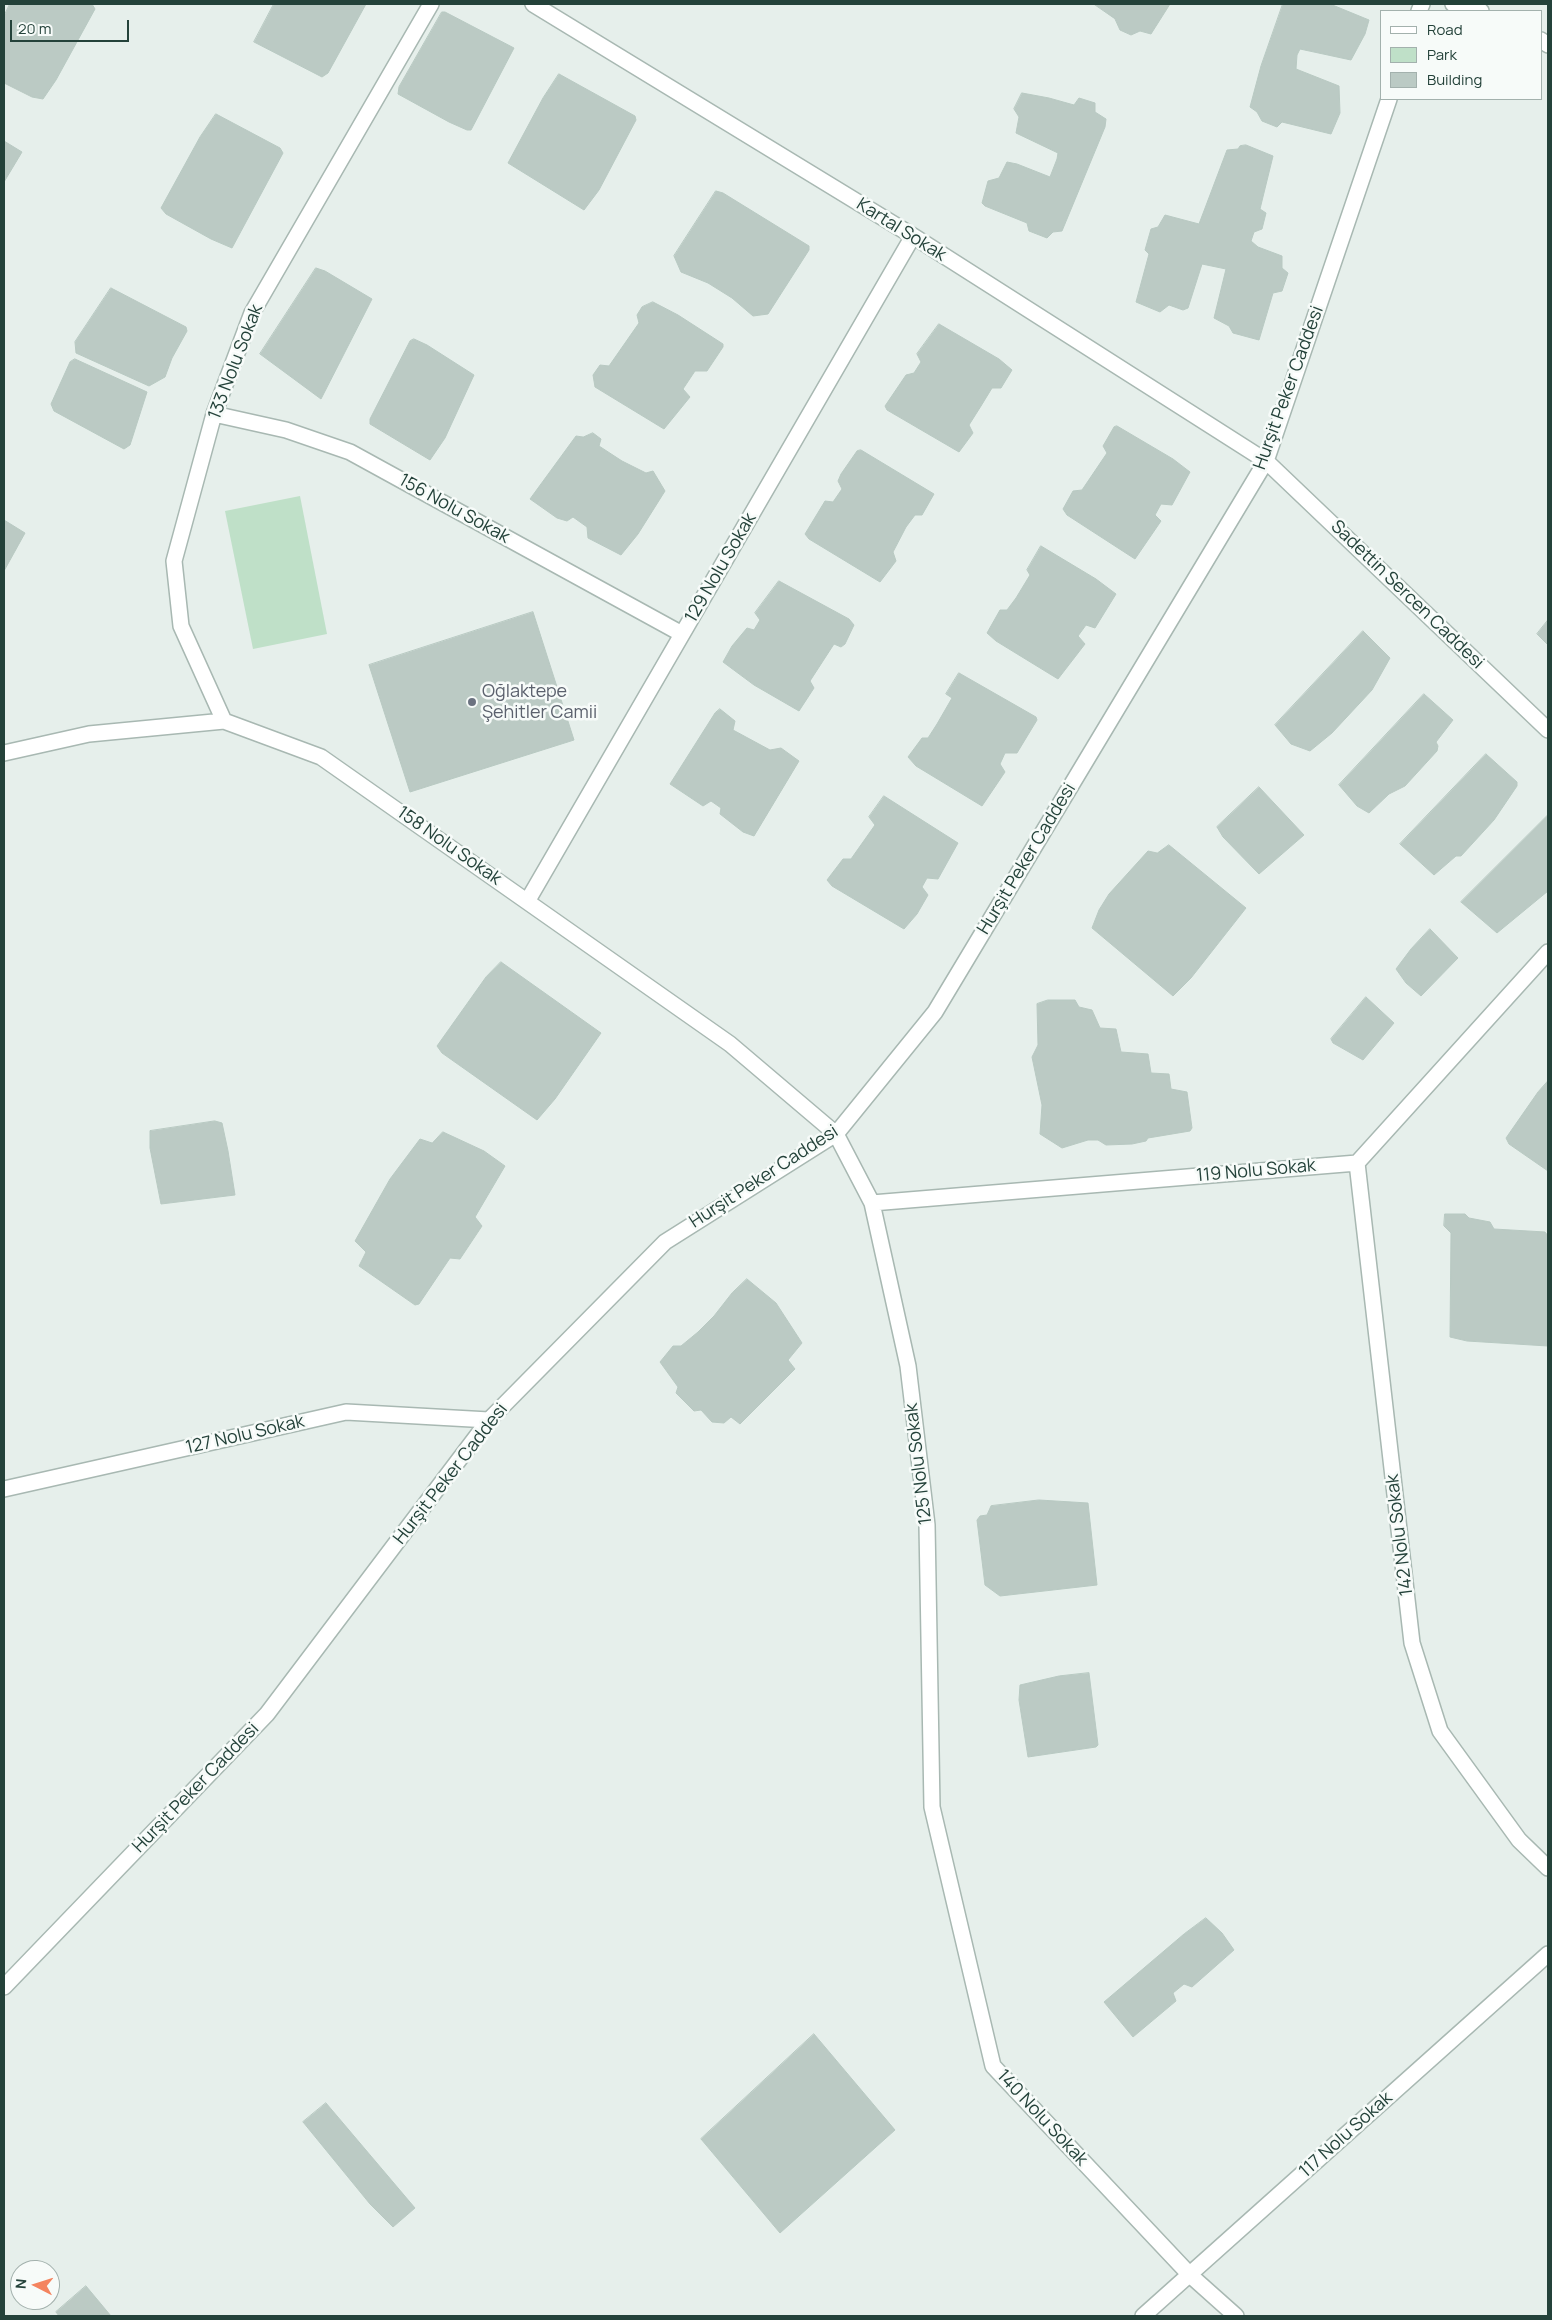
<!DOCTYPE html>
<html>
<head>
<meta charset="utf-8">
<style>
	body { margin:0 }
	#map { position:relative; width:1552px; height:2320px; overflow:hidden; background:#e6efeb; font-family:Manrope,sans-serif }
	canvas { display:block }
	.frame { position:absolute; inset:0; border:5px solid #24423a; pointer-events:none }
	.legend { position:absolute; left:1380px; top:10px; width:162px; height:90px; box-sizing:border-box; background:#f7fbf9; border:1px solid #a3b1ad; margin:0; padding:6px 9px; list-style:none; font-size:15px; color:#24423a }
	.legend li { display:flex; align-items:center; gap:10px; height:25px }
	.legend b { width:25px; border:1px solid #a3b1ad }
	.north { position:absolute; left:10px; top:2260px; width:50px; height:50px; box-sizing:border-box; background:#f7fbf9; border:1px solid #a3b1ad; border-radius:50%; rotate:275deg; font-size:14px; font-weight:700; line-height:20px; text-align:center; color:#24423a }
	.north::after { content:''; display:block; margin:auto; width:18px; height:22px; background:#f4845f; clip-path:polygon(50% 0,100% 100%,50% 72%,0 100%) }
	.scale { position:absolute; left:10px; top:20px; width:119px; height:22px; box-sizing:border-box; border:2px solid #24423a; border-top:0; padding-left:6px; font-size:15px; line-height:18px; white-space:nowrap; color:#24423a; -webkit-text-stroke:4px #f7fbf9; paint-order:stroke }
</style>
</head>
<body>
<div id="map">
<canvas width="1552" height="2320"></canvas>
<div class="frame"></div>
<ul class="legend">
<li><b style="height:6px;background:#fff"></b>Road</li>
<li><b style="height:14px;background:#bfe0c8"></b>Park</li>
<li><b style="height:14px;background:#bbcac4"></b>Building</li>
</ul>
<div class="north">N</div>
<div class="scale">20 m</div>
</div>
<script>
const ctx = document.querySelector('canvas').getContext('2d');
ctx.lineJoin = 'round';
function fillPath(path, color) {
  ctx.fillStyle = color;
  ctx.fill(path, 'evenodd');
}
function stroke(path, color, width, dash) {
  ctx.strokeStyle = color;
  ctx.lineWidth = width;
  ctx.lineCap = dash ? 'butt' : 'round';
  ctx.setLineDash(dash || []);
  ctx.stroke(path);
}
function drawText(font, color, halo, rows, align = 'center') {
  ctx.font = font + ' Manrope,sans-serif';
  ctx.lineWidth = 5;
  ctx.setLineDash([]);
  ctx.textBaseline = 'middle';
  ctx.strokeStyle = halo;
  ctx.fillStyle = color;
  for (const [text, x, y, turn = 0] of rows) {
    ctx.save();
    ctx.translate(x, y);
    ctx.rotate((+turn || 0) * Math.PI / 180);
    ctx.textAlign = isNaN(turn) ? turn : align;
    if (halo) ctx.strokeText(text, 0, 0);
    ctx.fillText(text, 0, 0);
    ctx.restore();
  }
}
const green = new Path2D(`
	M 300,496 L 327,634 L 253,649 L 225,511 Z`);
const building = new Path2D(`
	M 10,4 L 92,4 L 95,9 L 56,80 L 43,99 L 32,97 L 4,83 L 4,16 Z
	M 274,4 L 366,4 L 328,73 L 322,77 L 254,42 Z
	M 1094,4 L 1170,4 L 1151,34 L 1140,31 L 1131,35 L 1120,30 L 1115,19 Z
	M 1283,4 L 1330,4 L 1369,20 L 1365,34 L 1351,60 L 1300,49 L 1297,55 L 1296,69 L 1339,86 L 1340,113 L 1331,134 L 1282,122 L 1277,127 L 1262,121 L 1257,112 L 1250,107 L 1261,66 Z
	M 442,12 L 445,12 L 514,48 L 471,130 L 467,130 L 449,122 L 398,94 L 399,87 Z
	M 559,74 L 635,116 L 636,120 L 599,190 L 584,210 L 508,163 L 543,98 Z
	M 1022,93 L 1049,98 L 1074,105 L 1079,98 L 1095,103 L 1095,112 L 1106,119 L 1105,127 L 1062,231 L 1053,232 L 1047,238 L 1029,231 L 1027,223 L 985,206 L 982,203 L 988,181 L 999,178 L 1007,162 L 1017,164 L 1050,177 L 1057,159 L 1058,153 L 1016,133 L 1019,117 L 1014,109 Z
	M 216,114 L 280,148 L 283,153 L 232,248 L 211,239 L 166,214 L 161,208 L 200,137 Z
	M 4,141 L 22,152 L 4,182 Z
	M 1246,145 L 1273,156 L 1260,209 L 1266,213 L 1262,229 L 1254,232 L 1251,241 L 1258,247 L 1282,256 L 1282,268 L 1288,273 L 1282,291 L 1273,293 L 1259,340 L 1233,333 L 1229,326 L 1214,318 L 1226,269 L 1202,264 L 1188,308 L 1183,310 L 1169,305 L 1160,312 L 1136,302 L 1149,254 L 1145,250 L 1151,229 L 1158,227 L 1165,215 L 1199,224 L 1227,150 L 1238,149 L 1240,146 Z
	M 716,191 L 723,193 L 809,246 L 809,250 L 768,314 L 753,316 L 732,298 L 708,283 L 681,272 L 674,256 Z
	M 316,268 L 325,271 L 372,299 L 321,399 L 260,354 Z
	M 111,288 L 186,327 L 187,331 L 172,358 L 165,377 L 149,386 L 76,353 L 75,342 Z
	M 653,302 L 678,315 L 723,344 L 723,347 L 707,371 L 695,371 L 683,389 L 690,397 L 664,429 L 595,387 L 593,375 L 600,365 L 609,366 L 639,323 L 637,315 L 642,307 Z
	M 939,324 L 999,359 L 1012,370 L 1001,388 L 992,388 L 981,406 L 969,425 L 973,433 L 959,452 L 887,410 L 885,406 L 906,375 L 914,373 L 921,362 L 917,354 Z
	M 414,339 L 427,345 L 474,375 L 445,438 L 430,460 L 370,424 L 370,419 L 410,341 Z
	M 75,359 L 147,392 L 130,445 L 124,449 L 54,411 L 51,404 L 70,362 Z
	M 1117,426 L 1173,459 L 1190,472 L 1172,505 L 1161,504 L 1155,515 L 1161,521 L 1135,559 L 1067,515 L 1063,509 L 1073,491 L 1082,490 L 1107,453 L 1103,446 L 1114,427 Z
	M 593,433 L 601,439 L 599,446 L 622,461 L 646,473 L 653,471 L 665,491 L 638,534 L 621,555 L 588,538 L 587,527 L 573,517 L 567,521 L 557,518 L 530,499 L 576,436 L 583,437 Z
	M 861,450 L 934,494 L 922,515 L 915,515 L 906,527 L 893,552 L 896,561 L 880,582 L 809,539 L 805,534 L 825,501 L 833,502 L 842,489 L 838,481 L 841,474 L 857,451 Z
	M 4,520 L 25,533 L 4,571 Z
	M 1041,546 L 1096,579 L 1116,594 L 1095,628 L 1086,625 L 1078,636 L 1085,644 L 1058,679 L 996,641 L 987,633 L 1000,610 L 1007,610 L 1016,598 L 1030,575 L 1027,570 Z
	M 779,581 L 849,619 L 854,625 L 845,644 L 841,647 L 834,644 L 810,681 L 814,688 L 799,711 L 754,685 L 723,662 L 732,646 L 747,628 L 754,630 L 760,620 L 755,613 Z
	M 533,612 L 574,740 L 410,792 L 369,665 Z
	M 1548,620 L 1548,645 L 1537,634 Z
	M 1363,631 L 1390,658 L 1372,690 L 1332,733 L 1310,751 L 1291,744 L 1275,725 Z
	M 959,673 L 1036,717 L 1037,720 L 1017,753 L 1005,753 L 1000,764 L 1005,772 L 982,806 L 916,766 L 908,757 L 922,738 L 928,738 L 937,724 L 952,698 L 946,694 Z
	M 1424,694 L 1453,720 L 1436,742 L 1438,746 L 1437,751 L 1405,786 L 1389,794 L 1369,813 L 1357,806 L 1339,785 Z
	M 720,709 L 735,721 L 733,730 L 770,750 L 781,748 L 799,761 L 754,836 L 743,832 L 720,814 L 721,808 L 711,801 L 703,806 L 670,784 L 715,713 Z
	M 1486,754 L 1517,782 L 1517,786 L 1494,820 L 1461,856 L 1456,856 L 1434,875 L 1400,844 Z
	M 1259,787 L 1304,835 L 1259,874 L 1223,837 L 1217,827 Z
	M 884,796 L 958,843 L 938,879 L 927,878 L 922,887 L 928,895 L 917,914 L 904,929 L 832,886 L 827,880 L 843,859 L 851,859 L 875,825 L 869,817 Z
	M 1548,815 L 1548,891 L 1497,933 L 1461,902 Z
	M 1169,845 L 1246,908 L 1191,978 L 1173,996 L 1092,928 L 1099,910 L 1109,894 L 1148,851 L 1157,853 Z
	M 1430,929 L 1458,958 L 1421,996 L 1406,983 L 1396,969 L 1411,949 Z
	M 501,962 L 601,1033 L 555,1099 L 537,1120 L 442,1053 L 437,1046 L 486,977 Z
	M 1366,997 L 1394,1023 L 1363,1060 L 1333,1043 L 1331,1039 Z
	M 1048,1000 L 1075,1000 L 1079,1007 L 1092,1010 L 1100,1028 L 1116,1029 L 1121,1052 L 1148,1054 L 1151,1073 L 1169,1074 L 1171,1089 L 1187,1092 L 1192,1128 L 1190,1131 L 1148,1138 L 1146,1141 L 1132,1144 L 1106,1145 L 1098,1140 L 1088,1140 L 1062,1148 L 1040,1134 L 1042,1105 L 1032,1057 L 1038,1045 L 1037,1004 Z
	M 1548,1081 L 1548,1171 L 1509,1144 L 1506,1138 L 1538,1092 Z
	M 215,1121 L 222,1123 L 228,1151 L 235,1195 L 161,1204 L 150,1148 L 150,1131 Z
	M 443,1132 L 484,1151 L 505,1166 L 475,1217 L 482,1226 L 460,1259 L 450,1258 L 419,1304 L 415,1305 L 359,1266 L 366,1252 L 355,1241 L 390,1179 L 420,1139 L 432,1143 Z
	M 1445,1214 L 1465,1214 L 1469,1218 L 1490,1222 L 1494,1229 L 1545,1232 L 1548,1236 L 1548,1346 L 1467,1341 L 1450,1337 L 1451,1233 L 1444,1226 Z
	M 747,1279 L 776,1303 L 802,1343 L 788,1360 L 795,1369 L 740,1424 L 731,1417 L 724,1423 L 712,1422 L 701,1410 L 694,1411 L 676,1393 L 678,1387 L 660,1362 L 673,1346 L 681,1346 L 698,1332 L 714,1316 L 732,1293 Z
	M 1039,1500 L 1088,1503 L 1097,1585 L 1000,1596 L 985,1585 L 977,1520 L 980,1516 L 987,1515 L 991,1506 Z
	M 1089,1673 L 1098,1745 L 1096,1747 L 1028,1757 L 1019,1700 L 1020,1685 L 1059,1676 Z
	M 1206,1918 L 1222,1933 L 1234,1950 L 1192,1987 L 1184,1984 L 1173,1993 L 1176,2001 L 1133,2037 L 1104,2002 L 1184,1934 Z
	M 814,2034 L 895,2130 L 780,2233 L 701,2139 Z
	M 326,2103 L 415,2208 L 393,2227 L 370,2204 L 303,2122 Z
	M 86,2286 L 111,2316 L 59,2316 L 56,2312 Z`);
const minor = new Path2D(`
	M 533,4 L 913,236 L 1266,461 L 1548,730
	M 1453,4 L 1481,11
	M 1419,11 L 1422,4
	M 1541,40 L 1548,45
	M 214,414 L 286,430 L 350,452 L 682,634
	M 224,721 L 181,626 L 174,561 L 214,414 L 252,313 L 431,4
	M 4,753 L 89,734 L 224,721 L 321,757 L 730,1044 L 836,1134 L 872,1203 L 908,1366 L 927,1525 L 932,1807 L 993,2066 L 1190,2275 L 1236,2316
	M 528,900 L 913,236
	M 1357,1163 L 1412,1643 L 1440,1731 L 1519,1840 L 1548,1868
	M 872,1203 L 1357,1163 L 1548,952
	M 4,1489 L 346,1412 L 489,1420
	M 4,1987 L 267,1714 L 489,1420 L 665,1242 L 836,1134 L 935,1012 L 1266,461 L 1389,99
	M 1143,2316 L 1548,1954`);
const markers = [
	[472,702,5,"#6b7280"]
];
const streetNames = [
	["Kartal Sokak",901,230,32],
	["133 Nolu Sokak",236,362,-69],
	["Hurşit Peker Caddesi",1289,388,-70],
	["156 Nolu Sokak",454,509,29],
	["129 Nolu Sokak",721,568,-60],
	["Sadettin Sercen Caddesi",1407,595,44],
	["158 Nolu Sokak",449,846,35],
	["Hurşit Peker Caddesi",1027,859,-59],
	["119 Nolu Sokak",1256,1171,-5],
	["Hurşit Peker Caddesi",764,1177,-33],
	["127 Nolu Sokak",245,1435,-13],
	["125 Nolu Sokak",919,1464,-97],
	["Hurşit Peker Caddesi",451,1474,-52],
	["142 Nolu Sokak",1400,1535,-97],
	["Hurşit Peker Caddesi",196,1788,-46],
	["140 Nolu Sokak",1042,2118,47],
	["117 Nolu Sokak",1346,2135,-42]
];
const worshipNames = [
	["Oğlaktepe",482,692],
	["Şehitler Camii",482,713]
];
fillPath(green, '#bfe0c8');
fillPath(building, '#bbcac4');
stroke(building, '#b8c9c2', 1);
stroke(minor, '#a8b8b2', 18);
stroke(minor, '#fff', 15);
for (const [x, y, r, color] of markers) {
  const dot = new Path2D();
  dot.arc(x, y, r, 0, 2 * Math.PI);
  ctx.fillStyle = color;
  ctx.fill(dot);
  stroke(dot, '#f7fbf9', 2);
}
drawText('18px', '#24423a', '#f7fbf9', streetNames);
drawText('18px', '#5b616d', '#f7fbf9', worshipNames, 'left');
</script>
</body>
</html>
